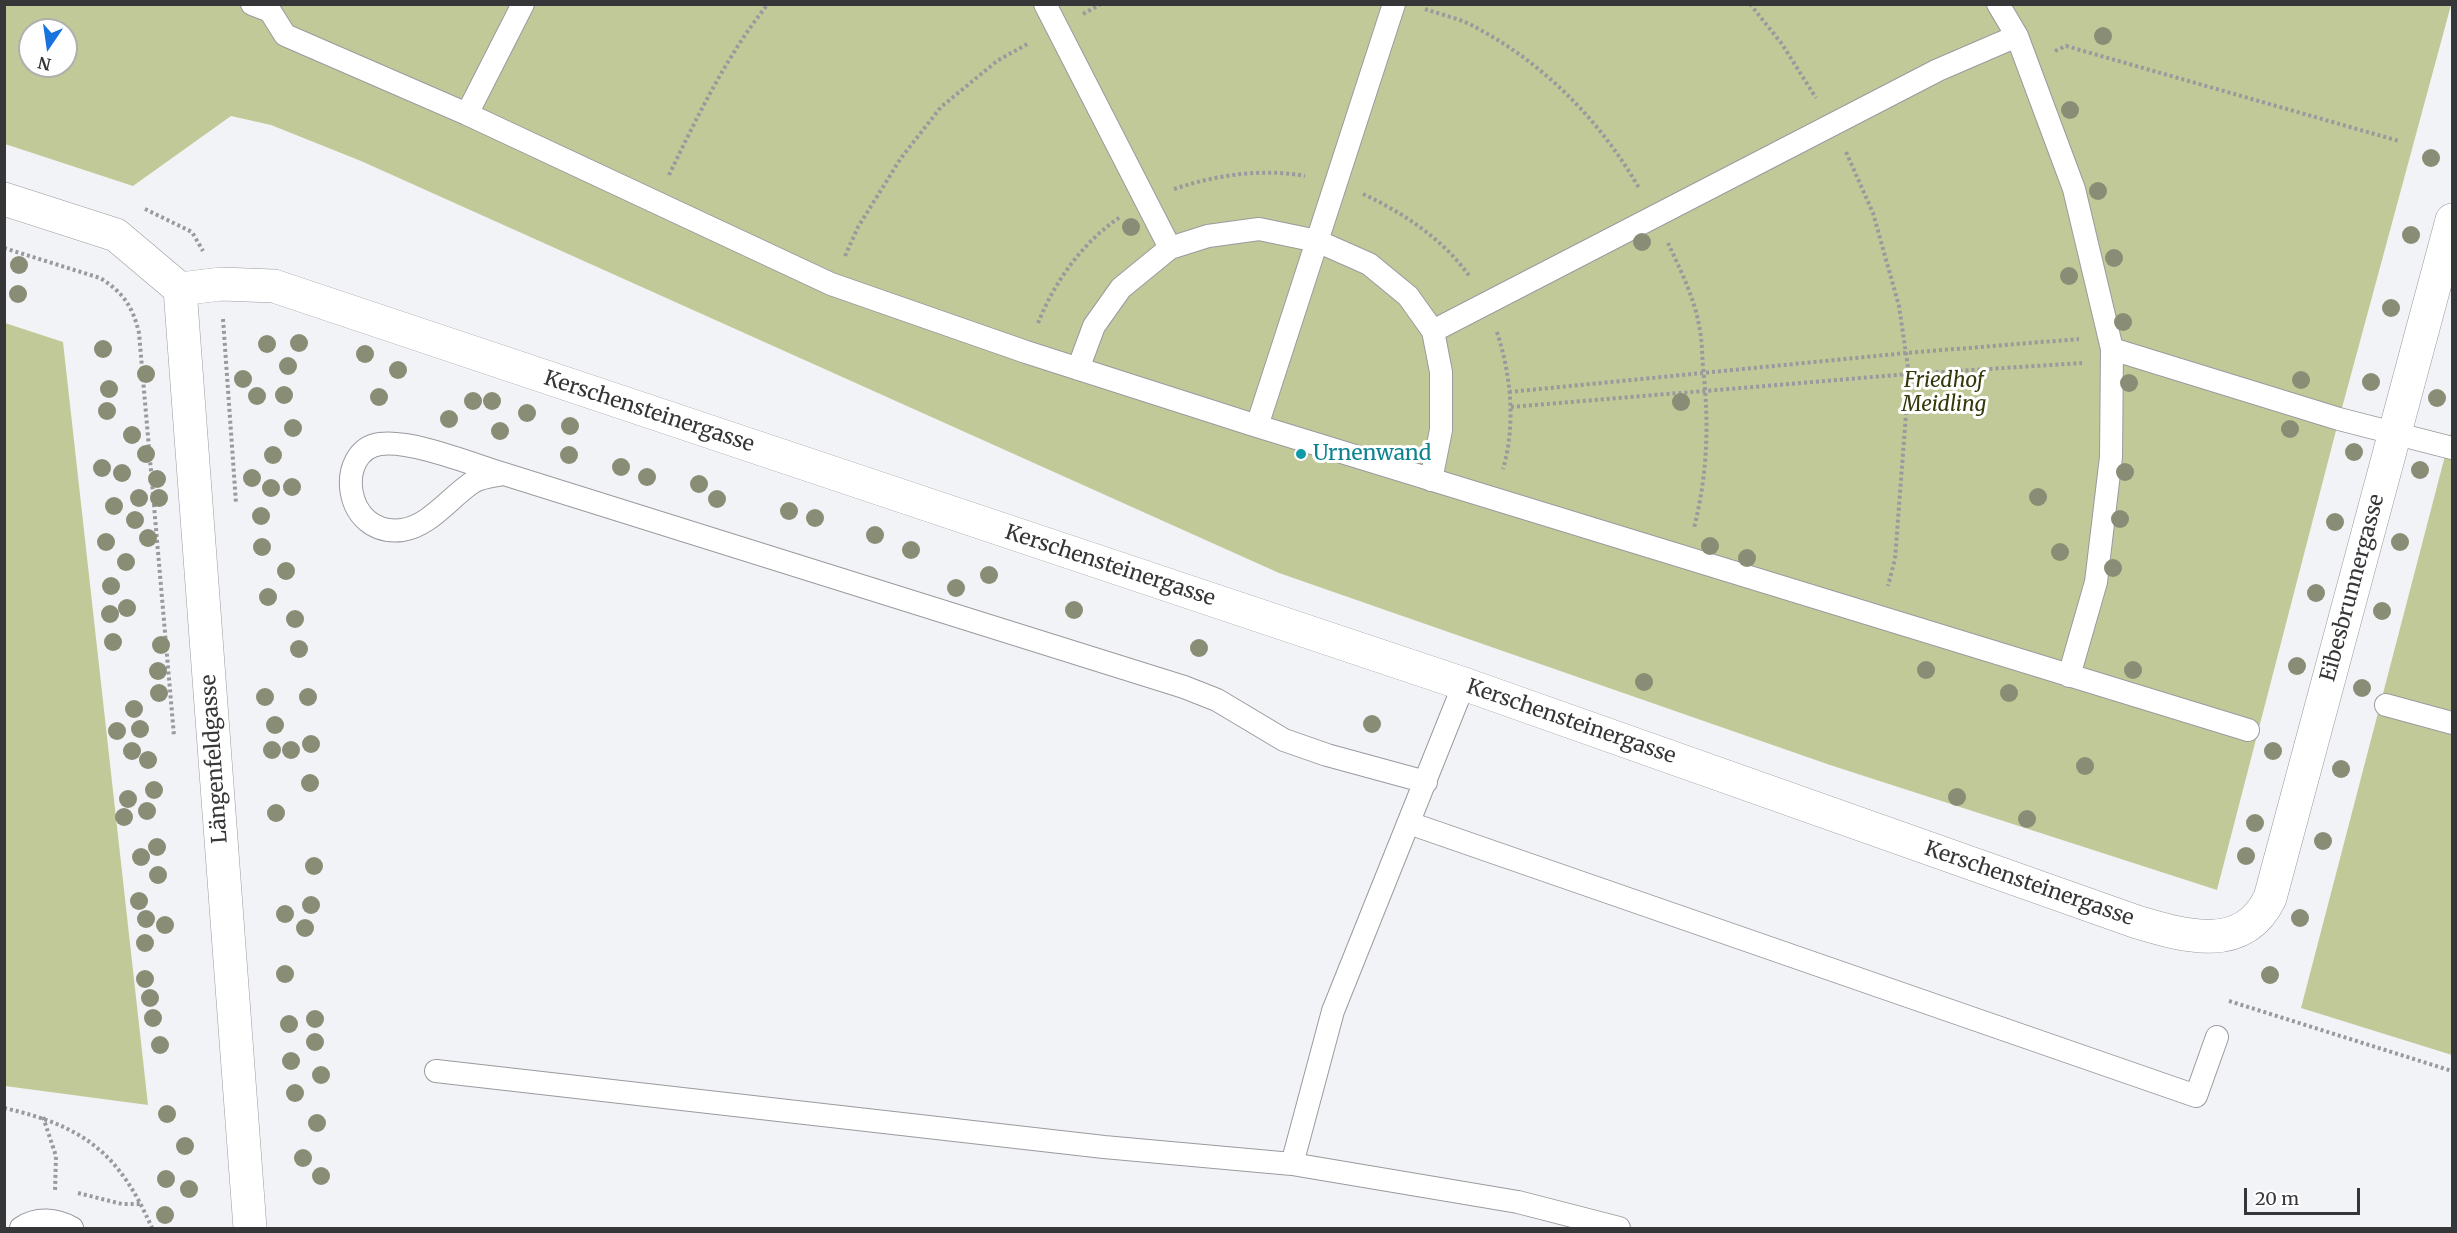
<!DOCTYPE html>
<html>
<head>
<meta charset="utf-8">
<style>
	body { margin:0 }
	#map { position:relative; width:2457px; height:1233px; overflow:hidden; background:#f2f3f7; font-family:Merriweather,serif }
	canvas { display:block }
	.frame { position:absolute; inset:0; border:6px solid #363638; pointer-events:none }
	.north { position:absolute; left:18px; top:18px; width:60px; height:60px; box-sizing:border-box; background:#fff; border:2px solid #afafaf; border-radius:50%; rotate:193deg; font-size:16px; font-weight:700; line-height:24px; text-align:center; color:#363638 }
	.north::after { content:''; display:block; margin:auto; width:21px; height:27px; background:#1873dd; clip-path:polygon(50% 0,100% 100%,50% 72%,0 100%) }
	.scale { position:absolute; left:2244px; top:1188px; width:116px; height:27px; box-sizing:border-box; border:3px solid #363638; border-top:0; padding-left:8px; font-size:18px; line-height:21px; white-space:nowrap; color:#363638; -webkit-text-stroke:4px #fff; paint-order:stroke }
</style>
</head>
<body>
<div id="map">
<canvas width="2457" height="1233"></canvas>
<div class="frame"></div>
<div class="north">N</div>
<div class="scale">20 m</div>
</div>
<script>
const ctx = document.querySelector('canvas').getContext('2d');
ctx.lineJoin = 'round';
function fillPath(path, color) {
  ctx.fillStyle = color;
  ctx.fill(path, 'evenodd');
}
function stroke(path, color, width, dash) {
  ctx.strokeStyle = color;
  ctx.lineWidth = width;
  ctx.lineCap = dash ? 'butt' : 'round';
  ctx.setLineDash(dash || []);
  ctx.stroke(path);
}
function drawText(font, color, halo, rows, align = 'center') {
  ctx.font = font + ' Merriweather,serif';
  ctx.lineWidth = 6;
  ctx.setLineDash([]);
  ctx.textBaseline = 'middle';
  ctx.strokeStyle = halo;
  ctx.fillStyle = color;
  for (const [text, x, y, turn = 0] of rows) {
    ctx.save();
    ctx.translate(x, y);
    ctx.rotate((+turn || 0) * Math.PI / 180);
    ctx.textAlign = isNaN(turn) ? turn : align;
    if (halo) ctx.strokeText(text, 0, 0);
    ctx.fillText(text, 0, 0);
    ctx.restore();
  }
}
const green = new Path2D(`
	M 5,5 L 2451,5 L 2339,419 L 2217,890 L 1830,765 L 1279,573 L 361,161 L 271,125 L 231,116 L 133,186 L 5,144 ZM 30,30 L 66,30 L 66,66 L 30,66 Z
	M 5,323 L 63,342 L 148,1105 L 5,1086 Z
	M 2452,429 L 2452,1055 L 2301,1008 Z`);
const path = new Path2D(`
	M 1750,4 L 1782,44 L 1816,98
	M 1425,9 C 1442,15 1462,19 1477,28 C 1546,65 1601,122 1639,188
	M 1083,14 L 1101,4
	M 2055,51 L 2066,46 L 2399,141
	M 1846,152 L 1873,213 L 1899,306 L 1909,374 L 1895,559 L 1888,586
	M 669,175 C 697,117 727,55 768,4
	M 1174,189 C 1216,175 1262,168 1305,176
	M 1363,194 C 1404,213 1444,240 1470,277
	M 145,209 L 192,232 L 203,251
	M 1668,243 C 1680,269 1694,297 1699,325 C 1702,339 1702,353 1703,367 C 1709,423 1708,472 1694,528
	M 4,248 L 100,278 C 123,292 133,307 139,333 L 174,736
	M 845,256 L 858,227 L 901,158 L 941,107 L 997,61 L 1029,43
	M 223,319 L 236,503
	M 1038,323 C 1055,281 1082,243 1120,217
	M 1497,332 C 1511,375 1516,425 1503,469
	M 1509,392 L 1906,353 L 2079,339
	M 1511,407 L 1909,374 L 2082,363
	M 2229,1001 L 2452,1071
	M 4,1108 C 84,1126 119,1153 152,1228
	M 43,1117 L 56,1156 L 55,1192
	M 78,1193 L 122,1204 L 141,1204`);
const service = new Path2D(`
	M 252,4 L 270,11 L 285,35 L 467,114 L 831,284 L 1026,352 L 1257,426 L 2248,730
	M 1045,4 L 1170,248
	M 1998,4 L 2017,36 L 2074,189 L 2112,349 L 2111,457 L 2096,582 L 2069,676
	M 467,114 L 523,4
	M 1433,331 L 1938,70 L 2017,36
	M 2112,349 L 2339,419 L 2452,448
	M 1078,369 L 1094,326 L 1121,288 L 1170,248 L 1208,236 L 1259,229 L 1317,241 L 1369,264 L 1408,296 L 1433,331 L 1441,372 L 1441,430 L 1431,480
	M 1257,426 L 1394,4
	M 504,474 C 494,476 482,477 473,482 C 450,497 430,526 402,530 C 342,537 335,450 380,444 C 413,440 471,464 504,474 L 1184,687 L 1217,700 L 1284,740 L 1327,755 L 1426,782
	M 2386,705 L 2452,723
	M 1409,823 L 2196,1096 L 2217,1037
	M 436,1071 L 1104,1147 L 1292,1164 L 1518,1202 L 1619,1228
	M 1292,1164 L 1333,1011 L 1464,684
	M 21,1228 C 37,1217 56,1219 72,1228`);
const minor = new Path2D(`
	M 180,289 L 221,284 L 274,286 L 1464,684 L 2137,922 C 2184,936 2243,954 2270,898 L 2452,220`);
const tertiary = new Path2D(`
	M 4,199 L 116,235 L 180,289 L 250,1228`);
const trees = [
	[2103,36],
	[2070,110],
	[2431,158],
	[2098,191],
	[1131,227],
	[2411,235],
	[1642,242],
	[2114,258],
	[19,265],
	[2069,276],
	[18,294],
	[2391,308],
	[2123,322],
	[299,343],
	[267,344],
	[103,349],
	[365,354],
	[288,366],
	[398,370],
	[146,374],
	[243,379],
	[2301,380],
	[2371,382],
	[2129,383],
	[109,389],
	[284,395],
	[257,396],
	[379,397],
	[2437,398],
	[473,401],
	[492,401],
	[1681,402],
	[107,411],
	[527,413],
	[449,419],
	[570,426],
	[293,428],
	[2290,429],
	[500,431],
	[132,435],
	[2354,452],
	[146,454],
	[273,455],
	[569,455],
	[621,467],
	[102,468],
	[2420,470],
	[2125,472],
	[122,473],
	[647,477],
	[252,478],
	[157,479],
	[699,484],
	[292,487],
	[271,488],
	[2038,497],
	[139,498],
	[159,498],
	[717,499],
	[114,506],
	[789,511],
	[261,516],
	[815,518],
	[2120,519],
	[135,520],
	[2335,522],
	[875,535],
	[148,538],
	[106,542],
	[2400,542],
	[1710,546],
	[262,547],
	[911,550],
	[2060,552],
	[1747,558],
	[126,562],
	[2113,568],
	[286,571],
	[989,575],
	[111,586],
	[956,588],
	[2316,593],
	[268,597],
	[127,608],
	[1074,610],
	[2382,611],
	[110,614],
	[295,619],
	[113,642],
	[161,645],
	[1199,648],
	[299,649],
	[2297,666],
	[1926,670],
	[2133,670],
	[158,671],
	[1644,682],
	[2362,688],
	[159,693],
	[2009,693],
	[265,697],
	[308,697],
	[134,709],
	[1372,724],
	[275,725],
	[140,729],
	[117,731],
	[311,744],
	[272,750],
	[291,750],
	[132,751],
	[2273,751],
	[148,760],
	[2085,766],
	[2341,769],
	[310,783],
	[154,790],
	[1957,797],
	[128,799],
	[147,811],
	[276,813],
	[124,817],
	[2027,819],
	[2255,823],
	[2323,841],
	[157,847],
	[2246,856],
	[141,857],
	[314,866],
	[158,875],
	[139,901],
	[311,905],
	[285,914],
	[2300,918],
	[146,919],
	[165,925],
	[305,928],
	[145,943],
	[285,974],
	[2270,975],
	[145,979],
	[150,998],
	[153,1018],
	[315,1019],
	[289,1024],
	[315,1042],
	[160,1045],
	[291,1061],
	[321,1075],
	[295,1093],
	[167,1114],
	[317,1123],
	[185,1146],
	[303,1158],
	[321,1176],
	[166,1179],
	[189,1189],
	[165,1215]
];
const markers = [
	[1301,454,6,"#0f9aa8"]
];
const parkNames = [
	["Friedhof",1944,381],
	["Meidling",1944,405]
];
const streetNames = [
	["Kerschensteinergasse",649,412,18],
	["Kerschensteinergasse",1110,566,18],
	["Eibesbrunnergasse",2353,588,-75],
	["Kerschensteinergasse",1571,722,19],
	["Längenfeldgasse",215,759,-94],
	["Kerschensteinergasse",2029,884,19]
];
const cultureNames = [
	["Urnenwand",1313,454]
];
fillPath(green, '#c2c998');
stroke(service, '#9a9a9f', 24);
stroke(minor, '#9a9a9f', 34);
stroke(tertiary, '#9a9a9f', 34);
stroke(path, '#999a9d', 4, [3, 3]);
stroke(service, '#fff', 22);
stroke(minor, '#fff', 33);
stroke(tertiary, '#fff', 33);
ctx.fillStyle = '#8a8d75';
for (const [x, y] of trees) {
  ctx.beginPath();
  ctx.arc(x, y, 9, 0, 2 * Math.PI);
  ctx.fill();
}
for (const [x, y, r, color] of markers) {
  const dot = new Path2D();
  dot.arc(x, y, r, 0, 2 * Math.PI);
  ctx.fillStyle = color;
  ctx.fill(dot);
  stroke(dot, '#fff', 2);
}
drawText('italic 21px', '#35390a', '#fff', parkNames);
drawText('21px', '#363638', '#fff', streetNames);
drawText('21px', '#0d838f', '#fff', cultureNames, 'left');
</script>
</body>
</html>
